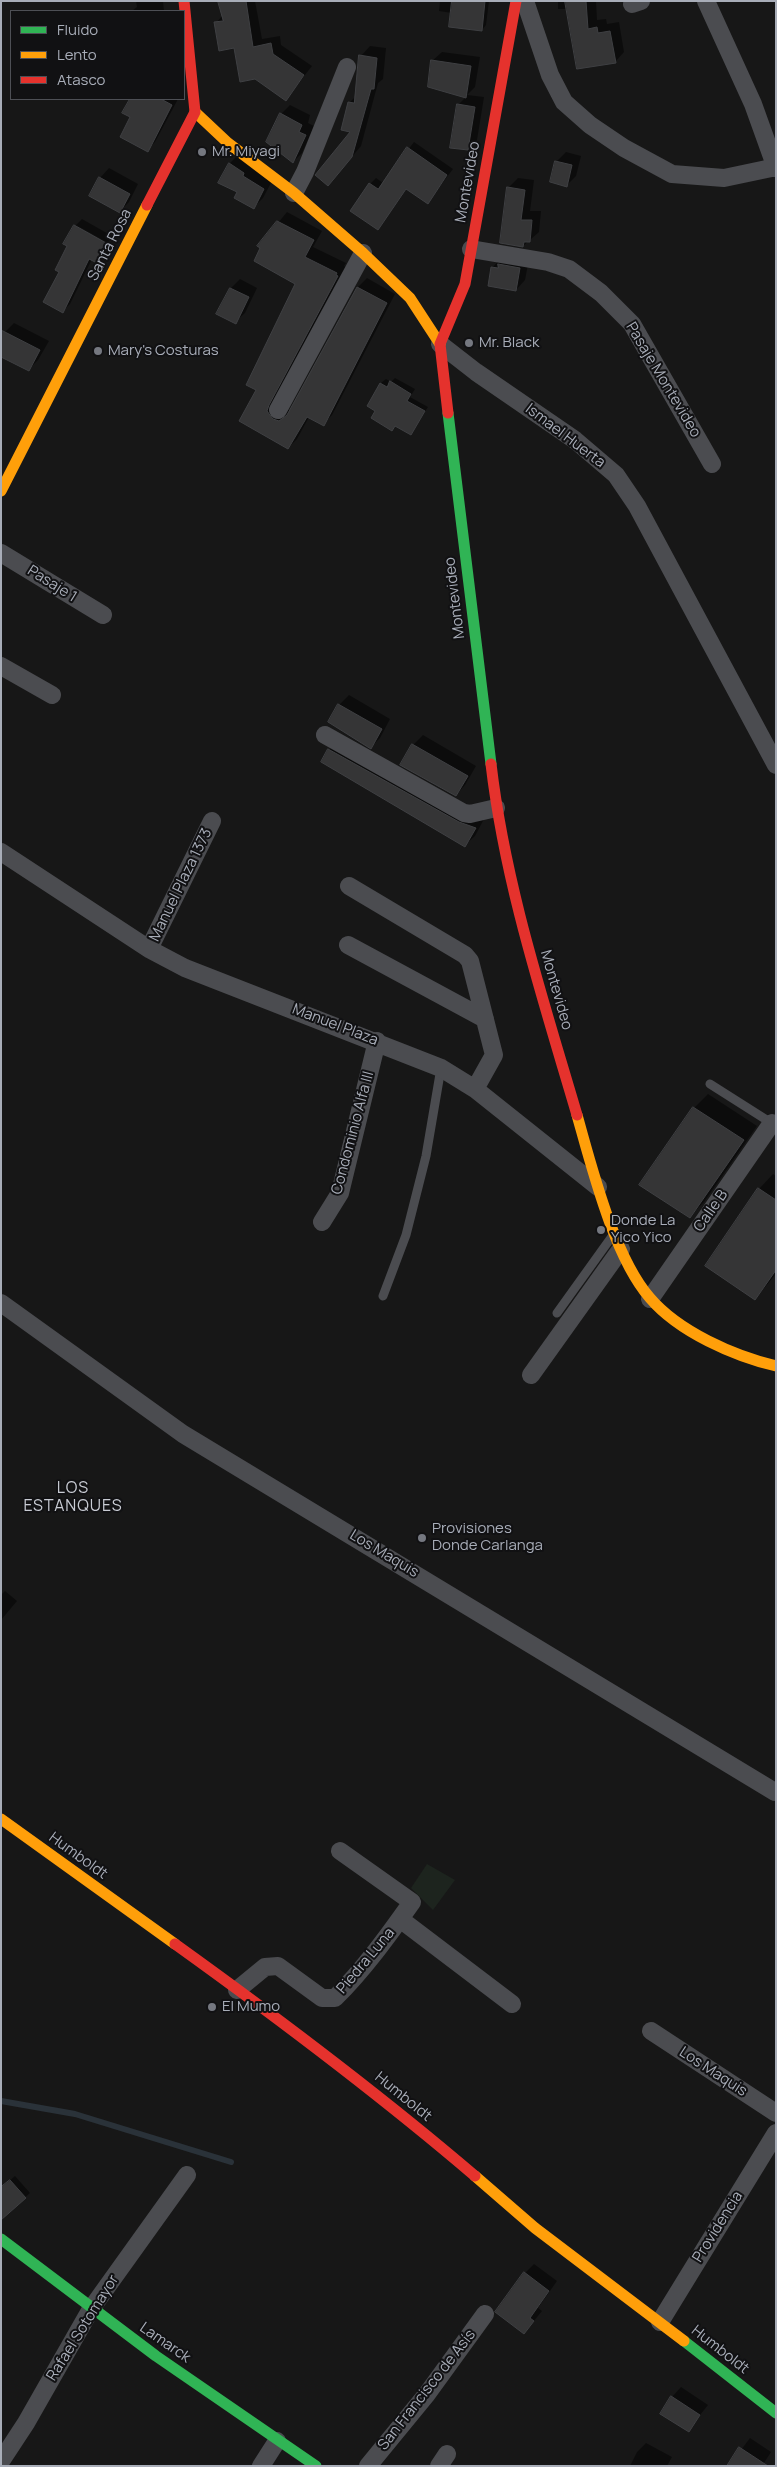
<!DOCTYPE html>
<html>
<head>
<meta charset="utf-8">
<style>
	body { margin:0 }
	#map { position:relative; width:777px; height:2467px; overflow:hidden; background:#171717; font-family:Manrope,sans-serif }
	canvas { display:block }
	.frame { position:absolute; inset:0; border:2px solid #a8adb8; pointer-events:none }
	.legend { position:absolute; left:10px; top:10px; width:175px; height:90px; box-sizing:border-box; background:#111113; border:1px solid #4d4f55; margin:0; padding:6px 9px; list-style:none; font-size:15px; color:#a8adb8 }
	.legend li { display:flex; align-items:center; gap:10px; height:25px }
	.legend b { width:25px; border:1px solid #4d4f55 }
</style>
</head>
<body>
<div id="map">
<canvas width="777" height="2467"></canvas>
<div class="frame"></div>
<ul class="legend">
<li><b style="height:6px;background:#30b455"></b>Fluido</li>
<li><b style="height:6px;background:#ff9f0a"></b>Lento</li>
<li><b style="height:6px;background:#e5322d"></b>Atasco</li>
</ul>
</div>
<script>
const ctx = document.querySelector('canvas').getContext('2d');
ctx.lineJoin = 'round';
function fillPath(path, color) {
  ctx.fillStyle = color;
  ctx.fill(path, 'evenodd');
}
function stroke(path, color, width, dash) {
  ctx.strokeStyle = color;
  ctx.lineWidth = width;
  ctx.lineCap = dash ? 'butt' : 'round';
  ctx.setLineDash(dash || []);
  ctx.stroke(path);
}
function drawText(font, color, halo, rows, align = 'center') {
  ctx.font = font + ' Manrope,sans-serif';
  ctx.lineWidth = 4;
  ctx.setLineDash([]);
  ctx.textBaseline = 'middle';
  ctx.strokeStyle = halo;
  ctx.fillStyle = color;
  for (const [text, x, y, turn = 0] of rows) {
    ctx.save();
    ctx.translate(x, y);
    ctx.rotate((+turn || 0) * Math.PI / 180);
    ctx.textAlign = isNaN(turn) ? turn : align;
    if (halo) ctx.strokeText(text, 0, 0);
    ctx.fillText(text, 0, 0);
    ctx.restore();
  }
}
const green = new Path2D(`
	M 427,1864 L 455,1880 L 433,1910 L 411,1888 Z`);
const shadow = new Path2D(`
	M 136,1 L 163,1 L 164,11 L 132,11 L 137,7 Z
	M 220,1 L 255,1 L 262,39 L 280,36 L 281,45 L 312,66 L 286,99 L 235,47 L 216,23 L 223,15 Z
	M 440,1 L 489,1 L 486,25 L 482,30 L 452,13 L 439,11 Z
	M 558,1 L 596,1 L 597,20 L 606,19 L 607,24 L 619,22 L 624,52 L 615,62 L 568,9 L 558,9 Z
	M 370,46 L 386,48 L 383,79 L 378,83 L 361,146 L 328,185 L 352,131 L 350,102 L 356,96 L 361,56 Z
	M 442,52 L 480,57 L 475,87 L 467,95 L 484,97 L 477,140 L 468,149 L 458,105 L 466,97 L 432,61 Z
	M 131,99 L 178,99 L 155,142 L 147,150 L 131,116 L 124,112 Z
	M 290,105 L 310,115 L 308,123 L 314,126 L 302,153 L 293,162 L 281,114 Z
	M 414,142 L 453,169 L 428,202 L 407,188 L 378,228 L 370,184 L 376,178 L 383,183 Z
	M 566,152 L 581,156 L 576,176 L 567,185 L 556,162 Z
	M 239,154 L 273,179 L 263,198 L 254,207 L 239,192 L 220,182 L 230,163 Z
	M 109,168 L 138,184 L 129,202 L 120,211 L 100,178 Z
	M 518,178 L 534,180 L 530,211 L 541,211 L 539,232 L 523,246 L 501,242 L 508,188 Z
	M 287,212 L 322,231 L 313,247 L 346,263 L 344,266 L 346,267 L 282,410 L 291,410 L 358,287 L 367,278 L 395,294 L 332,415 L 323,424 L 309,417 L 297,439 L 288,448 L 241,421 L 258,389 L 297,283 L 259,246 Z
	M 82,219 L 112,236 L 108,243 L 76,225 Z
	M 76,225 L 107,245 L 95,261 L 92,259 L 70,304 L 63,311 L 61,271 L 69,246 L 65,244 Z
	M 501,258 L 529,259 L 525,280 L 516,290 L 492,268 Z
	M 240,279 L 257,288 L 245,313 L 235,322 L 231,288 Z
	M 14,323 L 49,341 L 38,360 L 29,369 L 5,332 Z
	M 395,378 L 415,389 L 410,397 L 428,407 L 411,433 L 396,425 L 392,429 L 377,411 L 368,405 L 381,383 L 386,379 L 391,382 Z
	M 349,695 L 390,719 L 380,738 L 371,747 L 329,722 L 339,705 Z
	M 423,735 L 476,766 L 465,785 L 456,795 L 402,765 L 413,745 Z
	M 338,740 L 484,819 L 475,836 L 465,845 L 329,750 Z
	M 708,1094 L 757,1126 L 704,1202 L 690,1216 L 694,1108 Z
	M 773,1174 L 776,1176 L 776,1274 L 755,1299 L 706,1265 L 759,1189 Z
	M 5,1591 L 17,1601 L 1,1620 L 1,1595 Z
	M 15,2176 L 30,2193 L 5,2215 L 1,2188 Z
	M 534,2264 L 557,2281 L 538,2308 L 542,2311 L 524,2333 L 525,2273 Z
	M 681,2387 L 708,2405 L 688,2430 L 672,2397 Z
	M 750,2438 L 771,2452 L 762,2466 L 729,2466 Z
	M 646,2443 L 672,2457 L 667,2466 L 630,2466 L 637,2452 Z`);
const stream = new Path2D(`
	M 1,2101 L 75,2114 L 231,2162`);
const building = new Path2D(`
	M 218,1 L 246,1 L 253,47 L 271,43 L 273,54 L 304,75 L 286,101 L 255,79 L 240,82 L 234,48 L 219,51 L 214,22 L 223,21 Z
	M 452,1 L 485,1 L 482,31 L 449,27 Z
	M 565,1 L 586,1 L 588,29 L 597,27 L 598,33 L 610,31 L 616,63 L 577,69 Z
	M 359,55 L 377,58 L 374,89 L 371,89 L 352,157 L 328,186 L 315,175 L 350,132 L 341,130 L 348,102 L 354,103 Z
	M 431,60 L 471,66 L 466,98 L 428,87 Z
	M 130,99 L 161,99 L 172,105 L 148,152 L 120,137 L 130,117 L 122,113 Z
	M 457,104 L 475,107 L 468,150 L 450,148 Z
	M 280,113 L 302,125 L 299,132 L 306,135 L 293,163 L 266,142 Z
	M 407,147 L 447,175 L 428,204 L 406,189 L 378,230 L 350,211 L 369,183 L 378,189 Z
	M 555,161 L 572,165 L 567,187 L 550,182 Z
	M 229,163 L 244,173 L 243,176 L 264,189 L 254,209 L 234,198 L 237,192 L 218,183 Z
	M 99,177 L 130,194 L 120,213 L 89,196 Z
	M 507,187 L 525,190 L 521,220 L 532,220 L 530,242 L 524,242 L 523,247 L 500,243 Z
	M 277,221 L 314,240 L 305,257 L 337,273 L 336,275 L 338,276 L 269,405 L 267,411 L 273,419 L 279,421 L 287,415 L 357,287 L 387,303 L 324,426 L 307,417 L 288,449 L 239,421 L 256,390 L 246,385 L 295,284 L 254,261 L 260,248 L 257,246 Z
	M 74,225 L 106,243 L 95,262 L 89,259 L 63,313 L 43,302 L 59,272 L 55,270 L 67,246 L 63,244 Z
	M 498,264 L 520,268 L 516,291 L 488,286 L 491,267 L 498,268 Z
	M 230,288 L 249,297 L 236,324 L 216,314 Z
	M 1,330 L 40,350 L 29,371 L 1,357 Z
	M 390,381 L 411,394 L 407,401 L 425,411 L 411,435 L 395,426 L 392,431 L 371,418 L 375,411 L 367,406 L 380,383 L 387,387 Z
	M 338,704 L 382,729 L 371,749 L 328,722 Z
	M 412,744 L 468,776 L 456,796 L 400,765 Z
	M 328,749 L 459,822 L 476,828 L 465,847 L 321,762 Z
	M 693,1107 L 744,1140 L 690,1218 L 639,1185 Z
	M 758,1188 L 776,1200 L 776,1270 L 755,1300 L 705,1266 Z
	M 10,2180 L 26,2198 L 1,2220 L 1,2187 Z
	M 524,2272 L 549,2291 L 530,2318 L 534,2321 L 524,2334 L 495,2312 Z
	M 671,2396 L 700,2415 L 689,2432 L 660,2414 Z
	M 739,2447 L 768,2466 L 727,2466 Z`);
const lane = new Path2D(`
	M 710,1084 L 773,1124
	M 383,1296 L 406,1235 L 426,1156 L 441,1068
	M 557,1313 L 613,1235`);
const street = new Path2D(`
	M 525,1 L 550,75 L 564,102 L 590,125 L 624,148 L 672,174 L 724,178 L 776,167
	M 706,1 L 753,104 L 776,168
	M 632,4 L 641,1
	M 294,193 L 305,172 L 347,67
	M 471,249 L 548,262 L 569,269 L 601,293 L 632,324 L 712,464
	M 440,344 L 476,372 L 575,440 L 616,475 L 637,506 L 776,765
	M 278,410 L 363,253
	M 1,553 L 103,615
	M 1,666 L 52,695
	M 325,735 L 464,813 L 470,814 L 496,808
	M 1,852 L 149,949 L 185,968 L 441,1068 L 475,1089 L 598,1187
	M 349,886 L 465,955 L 470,961 L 494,1055 L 475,1089
	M 348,945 L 485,1019
	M 149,949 L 212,821
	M 322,1222 L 340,1193 L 377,1041
	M 650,1299 L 772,1123
	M 1,1303 L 183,1434 L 775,1792
	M 531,1375 L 621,1249
	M 400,1919 L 512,2004
	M 237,1990 L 265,1967 L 278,1966 L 322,1998 L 335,1998 C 364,1969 388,1936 412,1902 L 340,1851
	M 651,2031 L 776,2113
	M 660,2322 L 776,2133
	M 1,2461 L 26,2423 L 91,2309 L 187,2175
	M 261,2466 L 277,2441
	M 368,2466 L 427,2394 L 485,2314
	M 439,2466 L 447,2454`);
const fast = new Path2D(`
	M 448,413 L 491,764
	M 1,2239 L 156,2356 L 316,2466
	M 684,2341 L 776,2413`);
const slow = new Path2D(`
	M 195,112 L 228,143 L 294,193 L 363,253 L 410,298 L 440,344
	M 1,491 L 147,205
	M 577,1115 C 592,1168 614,1257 650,1298 C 679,1332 734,1356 776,1366
	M 1,1819 L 175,1944
	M 475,2176 L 535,2228 L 684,2341`);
const jam = new Path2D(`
	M 147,205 L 195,112 L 184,1
	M 448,413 L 440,344 L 465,284 L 516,1
	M 491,764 C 505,884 543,999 577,1115
	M 175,1944 C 278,2018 379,2094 475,2176`);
const markers = [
	[202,152,5,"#757880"],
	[469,343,5,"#757880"],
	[98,351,5,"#757880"],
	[601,1230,5,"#757880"],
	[422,1538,5,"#757880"],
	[212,2007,5,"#757880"]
];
const poiNames = [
	["Mr. Miyagi",212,152],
	["Mr. Black",479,343],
	["Mary's Costuras",108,351],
	["Donde La",611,1221],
	["Yico Yico",611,1238],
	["Provisiones",432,1529],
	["Donde Carlanga",432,1546],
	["El Mumo",222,2007]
];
const streetNames = [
	["Montevideo",468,182,-80],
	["Santa Rosa",110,245,-63],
	["Pasaje Montevideo",663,380,59],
	["Ismael Huerta",565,436,37],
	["Pasaje 1",52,584,32],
	["Montevideo",455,598,-97],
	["Manuel Plaza 1373",181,885,-64],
	["Montevideo",556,990,74],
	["Manuel Plaza",335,1025,21],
	["Condominio Alfa III",353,1133,-75],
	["Calle B",711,1211,-55],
	["Los Maquis",384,1554,31],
	["Humboldt",78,1856,36],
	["Piedra Luna",366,1961,-50],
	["Los Maquis",713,2072,33],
	["Humboldt",403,2097,39],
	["Providencia",718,2227,-58],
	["Rafael Sotomayor",83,2328,-58],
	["Lamarck",165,2343,35],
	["Humboldt",720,2350,38],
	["San Francisco de Asís",427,2390,-52]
];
const neighbourhoodNames = [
	["LOS",73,1489],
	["ESTANQUES",73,1507]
];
fillPath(green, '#1d241e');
fillPath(shadow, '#0007');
stroke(stream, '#2a3239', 6);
fillPath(building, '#353536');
stroke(building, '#3f4043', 1);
stroke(lane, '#4b4c50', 9);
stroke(street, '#4b4c50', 18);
stroke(fast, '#30b455', 11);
stroke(slow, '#ff9f0a', 11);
stroke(jam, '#e5322d', 11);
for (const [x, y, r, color] of markers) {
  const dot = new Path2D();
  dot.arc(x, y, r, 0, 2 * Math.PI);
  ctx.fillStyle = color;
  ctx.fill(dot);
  stroke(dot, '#111113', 2);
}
drawText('15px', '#a8adb8', '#111113', poiNames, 'left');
drawText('15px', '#a8adb8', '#111113', streetNames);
ctx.letterSpacing = '1px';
drawText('16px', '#c9ccd4', '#111113', neighbourhoodNames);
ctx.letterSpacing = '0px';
</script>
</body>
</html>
